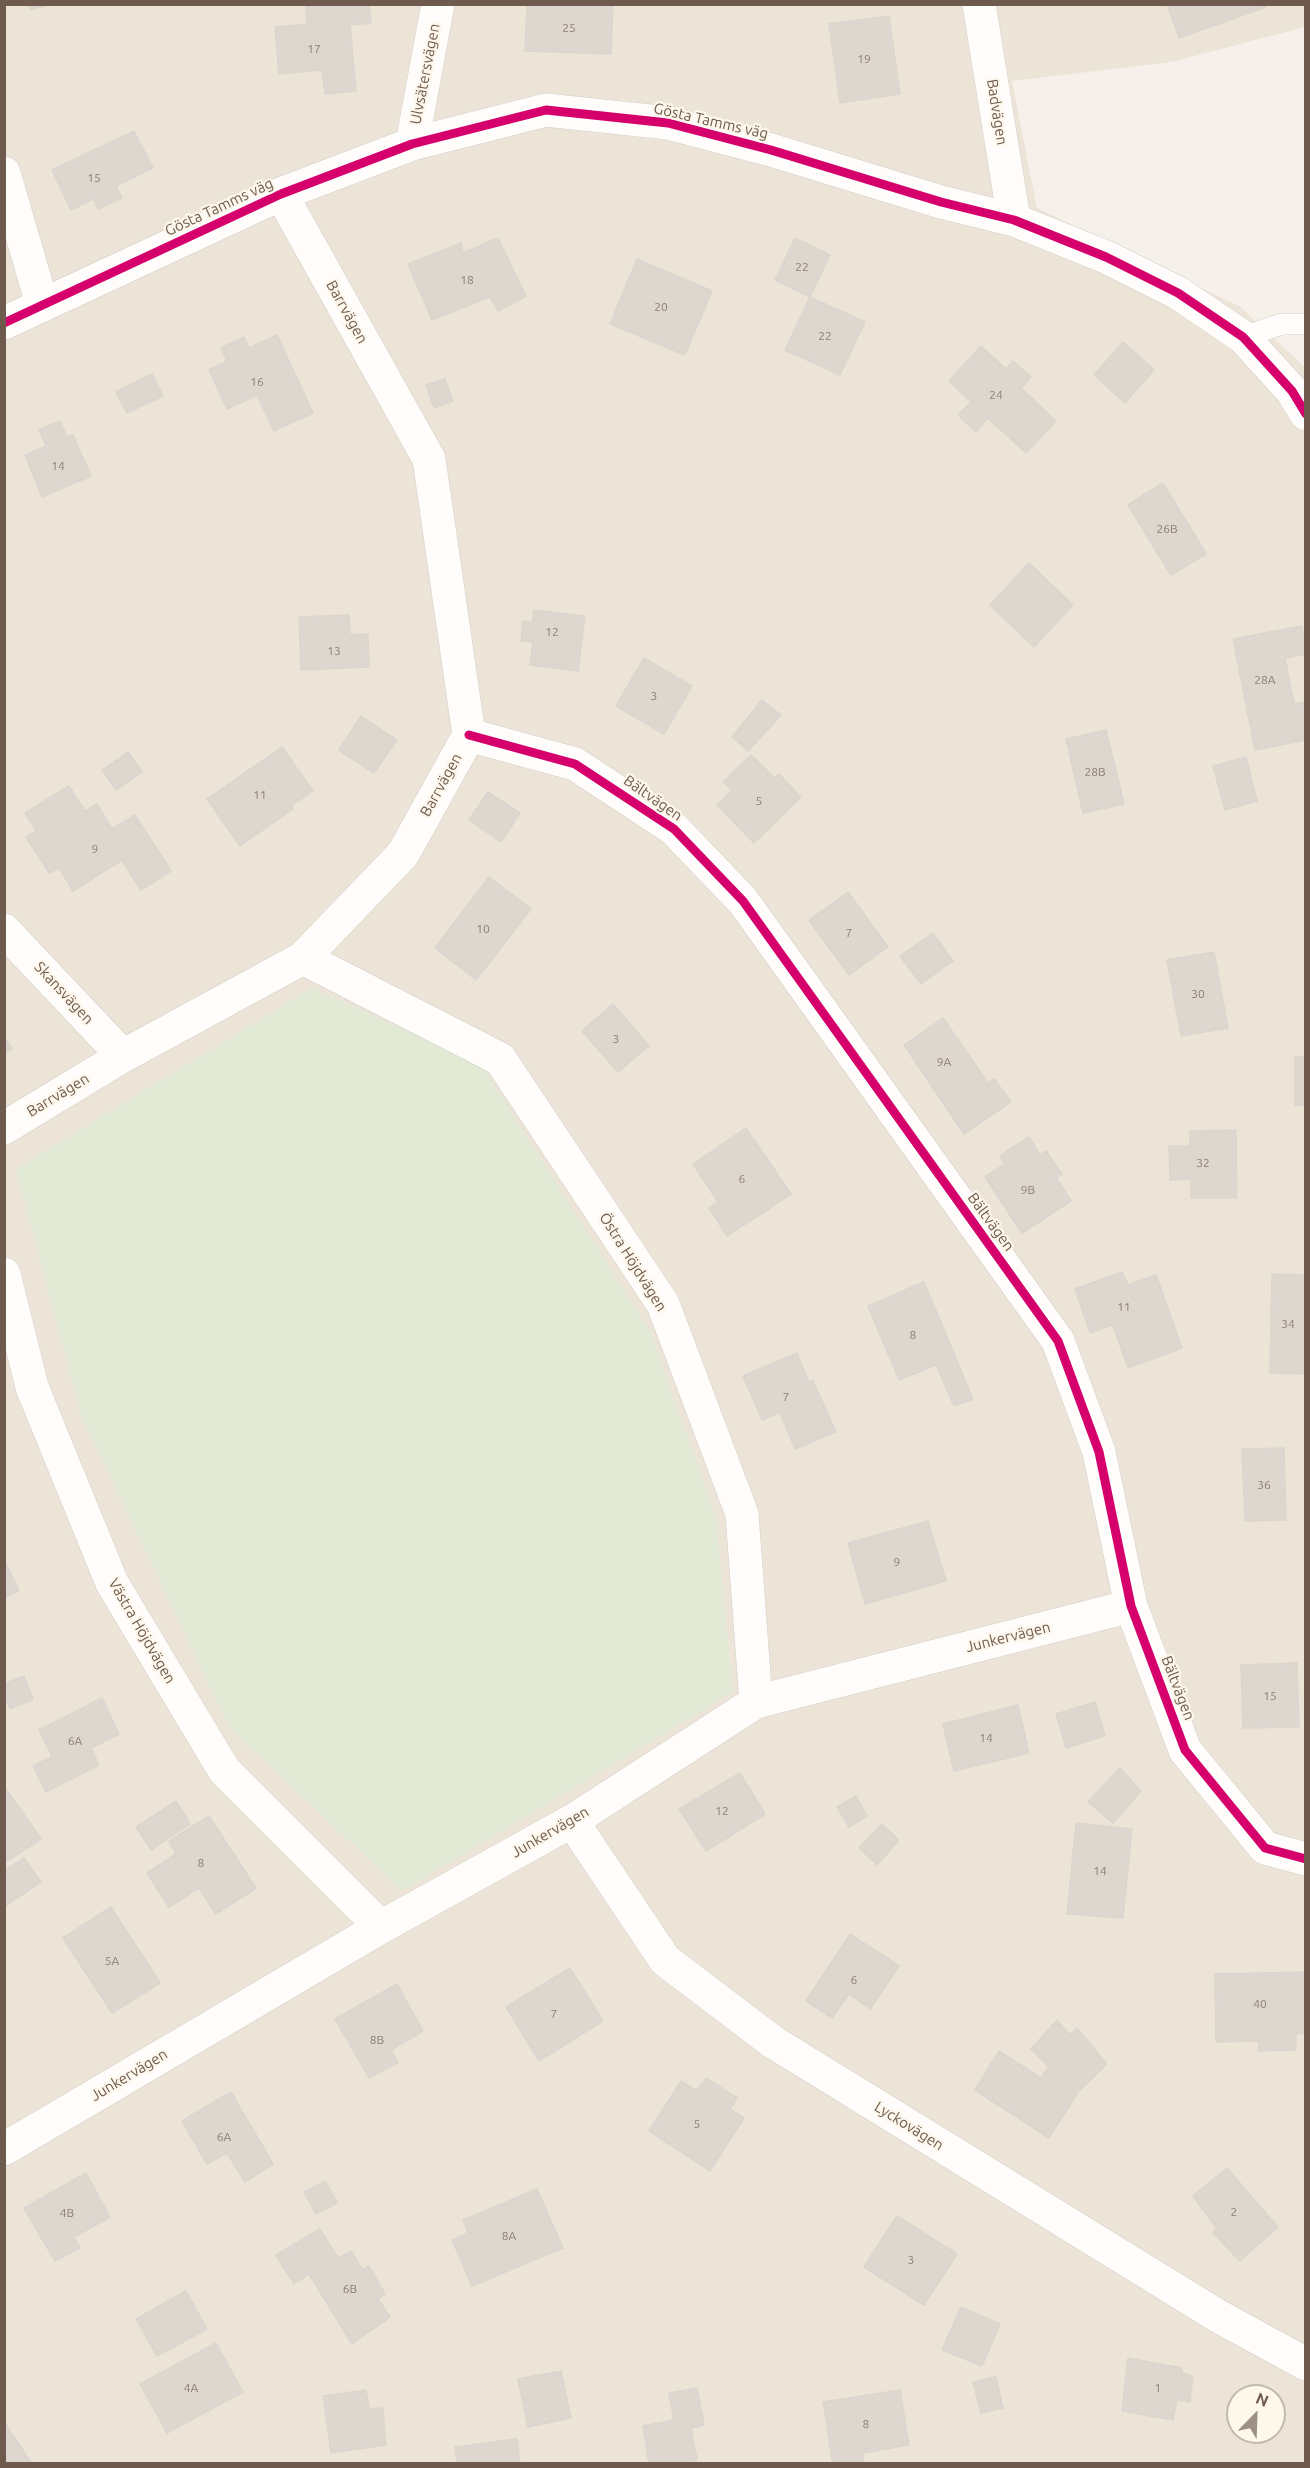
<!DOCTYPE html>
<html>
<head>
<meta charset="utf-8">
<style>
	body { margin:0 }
	#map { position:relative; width:1310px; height:2468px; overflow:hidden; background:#f5f1ea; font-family:Ubuntu,sans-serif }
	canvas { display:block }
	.frame { position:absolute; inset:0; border:6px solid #6f5b4e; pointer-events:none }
	.north { position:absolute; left:1226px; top:2384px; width:60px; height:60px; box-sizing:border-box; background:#fdf7ec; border:2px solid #c4b9ad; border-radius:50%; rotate:23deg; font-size:16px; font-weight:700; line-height:24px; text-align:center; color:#6f5b4e }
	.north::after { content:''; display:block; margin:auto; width:21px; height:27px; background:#9e9085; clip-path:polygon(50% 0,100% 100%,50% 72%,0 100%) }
</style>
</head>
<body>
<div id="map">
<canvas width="1310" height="2468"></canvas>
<div class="frame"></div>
<div class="north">N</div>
</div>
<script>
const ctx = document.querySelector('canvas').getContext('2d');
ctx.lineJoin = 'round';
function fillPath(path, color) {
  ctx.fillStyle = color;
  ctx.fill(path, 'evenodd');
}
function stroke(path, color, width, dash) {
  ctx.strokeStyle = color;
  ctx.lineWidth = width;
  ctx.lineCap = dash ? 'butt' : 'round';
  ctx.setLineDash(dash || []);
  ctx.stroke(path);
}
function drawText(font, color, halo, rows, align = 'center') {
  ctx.font = font + ' Ubuntu,sans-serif';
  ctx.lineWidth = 4.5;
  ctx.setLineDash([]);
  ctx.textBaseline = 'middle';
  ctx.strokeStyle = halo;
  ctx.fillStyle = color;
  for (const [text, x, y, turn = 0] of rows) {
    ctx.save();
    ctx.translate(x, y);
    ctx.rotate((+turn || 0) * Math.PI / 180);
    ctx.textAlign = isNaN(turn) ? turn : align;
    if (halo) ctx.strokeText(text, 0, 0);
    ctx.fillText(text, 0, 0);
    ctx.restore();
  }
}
const residential = new Path2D(`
	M 5,5 L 1305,5 L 1305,27 L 1172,62 L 1012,81 L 1037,208 L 1239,306 L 1305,367 L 1305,2463 L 5,2464 ZM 1238,2396 L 1274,2396 L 1274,2432 L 1238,2432 Z`);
const green = new Path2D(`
	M 312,988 L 480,1063 L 651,1333 L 716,1518 L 733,1692 L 402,1891 L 229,1727 L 81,1415 L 16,1169 Z`);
const building = new Path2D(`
	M 29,4 L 51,4 L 30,10 Z
	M 306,4 L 369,4 L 371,23 L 350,25 L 356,91 L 325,94 L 322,70 L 279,74 L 275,27 L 307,24 Z
	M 527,4 L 613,4 L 611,54 L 525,51 Z
	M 1167,4 L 1265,4 L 1266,7 L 1179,38 Z
	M 889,16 L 900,94 L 840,103 L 829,24 Z
	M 134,131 L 153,168 L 116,186 L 122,198 L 98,209 L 93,199 L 71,210 L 52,170 Z
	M 498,238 L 526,296 L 498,311 L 490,297 L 432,320 L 408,264 L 461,243 L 463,253 Z
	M 795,238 L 830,255 L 810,297 L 775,280 Z
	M 637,259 L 712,291 L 685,355 L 610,324 Z
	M 810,297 L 865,322 L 840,375 L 785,350 Z
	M 277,335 L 313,413 L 274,431 L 257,395 L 227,409 L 209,370 L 227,361 L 221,348 L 244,337 L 249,348 Z
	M 1123,342 L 1154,370 L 1125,403 L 1094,375 Z
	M 981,346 L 1006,369 L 1013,361 L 1031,377 L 1021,388 L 1056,421 L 1026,453 L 988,418 L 976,432 L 958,415 L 971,402 L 949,381 Z
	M 152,374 L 163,396 L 127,413 L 116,392 Z
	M 445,379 L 453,401 L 434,408 L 426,385 Z
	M 60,421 L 67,437 L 73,435 L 91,476 L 42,497 L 25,455 L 46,446 L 39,430 Z
	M 1163,483 L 1206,554 L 1171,575 L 1128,505 Z
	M 1029,563 L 1073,605 L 1034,647 L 990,605 Z
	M 534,610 L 585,616 L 578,671 L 530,665 L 533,642 L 521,641 L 523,621 L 532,622 Z
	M 349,615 L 350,635 L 368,634 L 369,667 L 301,670 L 299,617 Z
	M 1302,626 L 1306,654 L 1285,658 L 1294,704 L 1304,702 L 1306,740 L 1255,750 L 1233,639 Z
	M 644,658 L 692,686 L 664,734 L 616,706 Z
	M 762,700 L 781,715 L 748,751 L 732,737 Z
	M 361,716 L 397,740 L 374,773 L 339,750 Z
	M 1106,730 L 1124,804 L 1083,813 L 1066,739 Z
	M 282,747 L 313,791 L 291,806 L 293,809 L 240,846 L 207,799 Z
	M 128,752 L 142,772 L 116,790 L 102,770 Z
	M 751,755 L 775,778 L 779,774 L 801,797 L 754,843 L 717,805 L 732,790 L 723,782 Z
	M 1246,757 L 1257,801 L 1225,810 L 1213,766 Z
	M 69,786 L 85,811 L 97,804 L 112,829 L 135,815 L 171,871 L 141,890 L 122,860 L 73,891 L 59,868 L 49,873 L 26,837 L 37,831 L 25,813 Z
	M 488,792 L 520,813 L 501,842 L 469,820 Z
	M 489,877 L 531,909 L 476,980 L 435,948 Z
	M 848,892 L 888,947 L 849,975 L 809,920 Z
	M 933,933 L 953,961 L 921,984 L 900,956 Z
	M 1214,952 L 1228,1028 L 1181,1036 L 1167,960 Z
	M 613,1004 L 649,1046 L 618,1072 L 582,1031 Z
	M 943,1018 L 988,1083 L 994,1079 L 1011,1102 L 964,1134 L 904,1045 Z
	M 4,1036 L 12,1049 L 4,1053 Z
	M 1295,1057 L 1306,1057 L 1306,1106 L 1295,1105 Z
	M 746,1128 L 791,1194 L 727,1236 L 709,1208 L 718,1202 L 693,1164 Z
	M 1236,1130 L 1237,1198 L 1191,1198 L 1191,1179 L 1170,1180 L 1169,1146 L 1190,1146 L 1190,1131 Z
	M 1029,1137 L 1040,1155 L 1046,1151 L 1062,1174 L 1056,1178 L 1071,1201 L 1022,1233 L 985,1177 L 1005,1164 L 1000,1156 Z
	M 1122,1272 L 1128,1285 L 1156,1275 L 1182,1348 L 1128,1368 L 1113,1325 L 1090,1333 L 1075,1289 Z
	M 1272,1274 L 1306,1275 L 1306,1374 L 1270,1373 Z
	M 924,1282 L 973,1399 L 954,1406 L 936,1365 L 899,1380 L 868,1306 Z
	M 797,1353 L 809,1382 L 813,1381 L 836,1432 L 795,1449 L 780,1412 L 762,1420 L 743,1376 Z
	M 1284,1448 L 1286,1520 L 1245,1521 L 1242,1449 Z
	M 928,1521 L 946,1581 L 865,1604 L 848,1543 Z
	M 4,1560 L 19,1590 L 4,1598 Z
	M 1297,1663 L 1299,1727 L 1243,1728 L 1241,1665 Z
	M 24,1676 L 33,1699 L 10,1709 L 4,1695 L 4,1684 Z
	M 102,1698 L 119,1734 L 91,1748 L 99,1765 L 46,1792 L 33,1766 L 52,1757 L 39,1730 Z
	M 1095,1702 L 1105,1736 L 1066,1748 L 1056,1714 Z
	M 1018,1705 L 1029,1753 L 954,1771 L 943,1724 Z
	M 1120,1768 L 1141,1791 L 1113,1823 L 1088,1802 Z
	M 740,1773 L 765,1814 L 706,1851 L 679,1809 Z
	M 4,1786 L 41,1839 L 4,1863 Z
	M 856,1796 L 867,1816 L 849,1827 L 837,1807 Z
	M 176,1801 L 190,1824 L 151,1850 L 136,1827 Z
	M 209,1816 L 256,1888 L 216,1914 L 199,1888 L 169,1907 L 147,1873 L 176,1854 L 169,1841 Z
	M 1076,1823 L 1132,1829 L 1123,1918 L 1067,1914 Z
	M 882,1824 L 899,1840 L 877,1865 L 859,1848 Z
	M 24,1858 L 41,1882 L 4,1907 L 4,1871 Z
	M 111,1907 L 160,1983 L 112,2013 L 63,1938 Z
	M 850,1934 L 899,1966 L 870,2009 L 849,1994 L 832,2018 L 806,2001 Z
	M 570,1968 L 603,2021 L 539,2061 L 506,2007 Z
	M 1306,1972 L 1306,2033 L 1296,2034 L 1296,2050 L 1258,2051 L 1259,2041 L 1216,2042 L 1215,1974 Z
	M 397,1984 L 423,2031 L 391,2050 L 398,2062 L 369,2078 L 335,2019 Z
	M 1057,2020 L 1070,2035 L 1077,2028 L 1107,2064 L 1078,2092 L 1049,2138 L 975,2090 L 999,2051 L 1041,2078 L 1049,2067 L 1031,2049 Z
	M 706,2078 L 737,2098 L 730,2109 L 744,2118 L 710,2171 L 649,2131 L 681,2081 L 697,2091 Z
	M 231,2092 L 273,2164 L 245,2182 L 227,2153 L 207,2164 L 182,2121 Z
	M 1227,2168 L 1278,2227 L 1240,2261 L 1213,2233 L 1217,2229 L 1193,2196 Z
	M 86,2173 L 110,2217 L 74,2237 L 80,2248 L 55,2261 L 24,2208 Z
	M 325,2181 L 337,2203 L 316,2214 L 304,2192 Z
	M 537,2189 L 563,2248 L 472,2286 L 452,2240 L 468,2233 L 463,2220 Z
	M 897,2216 L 957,2254 L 924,2305 L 864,2267 Z
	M 320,2229 L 338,2258 L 352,2251 L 362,2270 L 369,2266 L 385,2294 L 378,2299 L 390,2317 L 352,2344 L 309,2274 L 294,2284 L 276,2255 Z
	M 186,2291 L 207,2329 L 157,2356 L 136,2319 Z
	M 961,2307 L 1000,2324 L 982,2366 L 942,2350 Z
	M 216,2343 L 243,2392 L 167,2433 L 140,2384 Z
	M 1128,2358 L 1182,2368 L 1182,2373 L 1193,2376 L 1190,2402 L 1177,2400 L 1173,2420 L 1122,2411 Z
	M 561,2371 L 571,2418 L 528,2427 L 518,2379 Z
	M 996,2377 L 1003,2408 L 981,2413 L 973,2382 Z
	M 697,2388 L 704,2425 L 691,2428 L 697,2460 L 692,2461 L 693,2464 L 649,2464 L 643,2426 L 674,2420 L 669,2393 Z
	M 366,2390 L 369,2409 L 383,2408 L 386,2445 L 331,2453 L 323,2396 Z
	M 900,2390 L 909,2445 L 863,2453 L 864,2463 L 833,2464 L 823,2402 Z
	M 4,2422 L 32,2464 L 4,2464 Z
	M 517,2439 L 520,2464 L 457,2464 L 455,2447 Z`);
const lane = new Path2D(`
	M 1243,337 L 1282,324 L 1306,324`);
const street = new Path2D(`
	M 979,4 L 1014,220
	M 412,144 L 438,4
	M 4,173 L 42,304
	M 4,323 L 281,194 L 412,144 L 546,110 L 668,123 L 771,150 L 941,202 L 1014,220 L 1106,257 L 1178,293 L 1243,337 L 1292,391 L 1306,414
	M 469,735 L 575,764 L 674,829 L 743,901 L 1058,1341 L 1099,1452 L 1131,1606 L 1185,1750 L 1265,1848 L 1306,1859
	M 4,930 L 123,1056
	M 303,958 L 500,1059 L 663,1304 L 742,1514 L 756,1702
	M 4,1128 L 123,1056 L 303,958 L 403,854 L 469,735 L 429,459 L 281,194
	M 4,1274 L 32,1387 L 112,1583 L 224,1770 L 381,1927
	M 572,1821 L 665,1960 L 773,2042 L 1218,2316 L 1306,2364
	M 4,2149 L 381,1927 L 572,1821 L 756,1702 L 1131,1606`);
const cycleway = new Path2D(`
	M 4,323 L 281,194 L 412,144 L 546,110 L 668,123 L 771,150 L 941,202 L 1014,220 L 1106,257 L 1178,293 L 1243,337 L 1292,391 L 1306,414
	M 469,735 L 575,764 L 674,829 L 743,901 L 1058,1341 L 1099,1452 L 1131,1606 L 1185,1750 L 1265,1848 L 1306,1859`);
const numberNames = [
	["25",569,28],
	["17",314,49],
	["19",864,59],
	["15",94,178],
	["22",802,267],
	["18",467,280],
	["20",661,307],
	["22",825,336],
	["16",257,382],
	["24",996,395],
	["14",58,466],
	["26B",1167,529],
	["12",552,632],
	["13",334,651],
	["28A",1265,680],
	["3",654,696],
	["28B",1095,772],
	["11",260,795],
	["5",759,801],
	["9",95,849],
	["10",483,929],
	["7",849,933],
	["30",1198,994],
	["3",616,1039],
	["9A",944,1062],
	["32",1203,1163],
	["6",742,1179],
	["9B",1028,1190],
	["11",1124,1307],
	["34",1288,1324],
	["8",913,1335],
	["7",786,1397],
	["36",1264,1485],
	["9",897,1562],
	["15",1270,1696],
	["14",986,1738],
	["6A",75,1741],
	["12",722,1811],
	["8",201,1863],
	["14",1100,1871],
	["5A",112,1961],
	["6",854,1980],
	["40",1260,2004],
	["7",554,2014],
	["8B",377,2040],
	["5",697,2124],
	["6A",224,2137],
	["2",1234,2212],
	["4B",67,2213],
	["8A",509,2236],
	["3",911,2260],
	["6B",350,2289],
	["4A",191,2388],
	["1",1158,2388],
	["8",866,2424]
];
const streetNames = [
	["Ulvsätersvägen",425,74,-79],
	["Badvägen",997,112,81],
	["Gösta Tamms väg",711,121,13],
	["Gösta Tamms väg",219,207,-25],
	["Barrvägen",347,312,61],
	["Barrvägen",441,785,-61],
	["Bältvägen",653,798,35],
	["Skansvägen",64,993,47],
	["Barrvägen",58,1095,-31],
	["Bältvägen",991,1222,54],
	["Östra Höjdvägen",633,1262,58],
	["Västra Höjdvägen",142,1631,60],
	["Junkervägen",1008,1637,-14],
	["Bältvägen",1178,1688,69],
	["Junkervägen",550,1832,-30],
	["Junkervägen",129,2075,-31],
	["Lyckovägen",909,2126,32]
];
fillPath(residential, '#ede4d8');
fillPath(green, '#e2ead6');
fillPath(building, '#ded7d0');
stroke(building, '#ddd5cd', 1.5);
stroke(lane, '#d4cec9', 22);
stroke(street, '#d4cec9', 34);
stroke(lane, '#fefdfc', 21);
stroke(street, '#fefdfc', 33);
stroke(cycleway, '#d6006c', 9);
drawText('12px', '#8d7d71', null, numberNames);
drawText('15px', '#6f5b4e', '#fdf7ec', streetNames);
</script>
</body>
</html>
